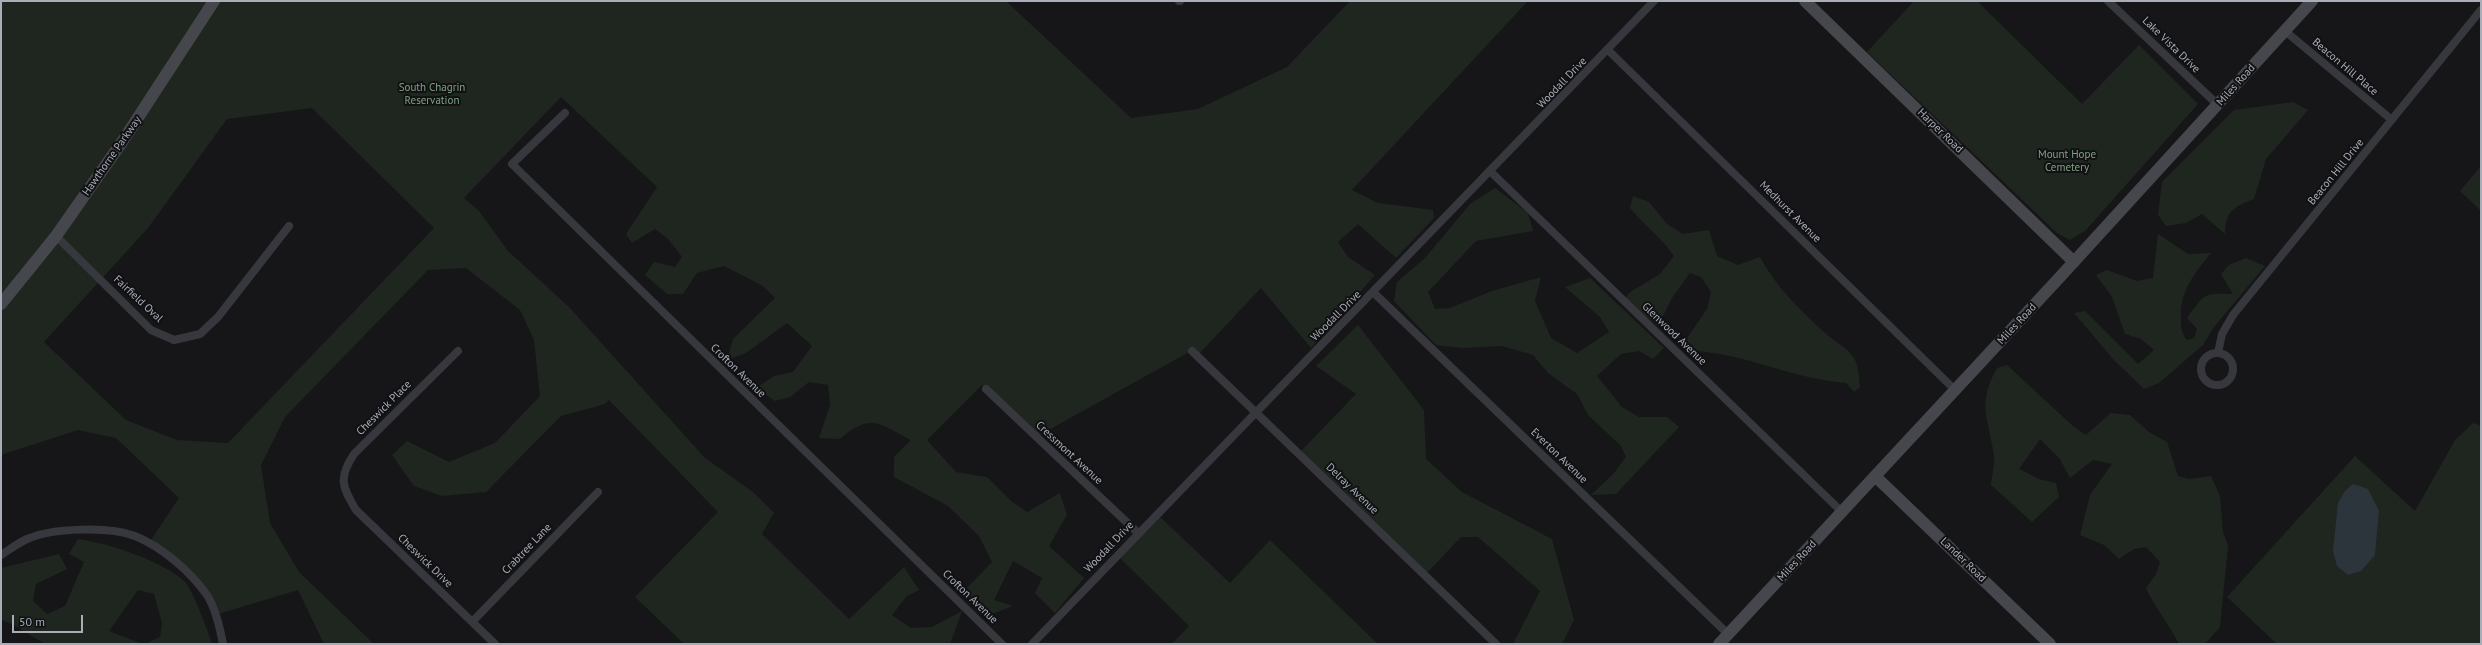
<!DOCTYPE html>
<html>
<head>
<meta charset="utf-8">
<style>
	body { margin:0 }
	#map { position:relative; width:2482px; height:645px; overflow:hidden; background:#161618; font-family:"PT Sans",sans-serif }
	canvas { display:block }
	.frame { position:absolute; inset:0; border:2px solid #a8adb8; pointer-events:none }
	.scale { position:absolute; left:12px; top:615px; width:71px; height:18px; box-sizing:border-box; border:2px solid #a8adb8; border-top:0; padding-left:5px; font-size:12px; line-height:14px; white-space:nowrap; color:#a8adb8; -webkit-text-stroke:3px #111113; paint-order:stroke }
</style>
</head>
<body>
<div id="map">
<canvas width="2482" height="645"></canvas>
<div class="frame"></div>
<div class="scale">50 m</div>
</div>
<script>
const ctx = document.querySelector('canvas').getContext('2d');
ctx.lineJoin = 'round';
function fillPath(path, color) {
  ctx.fillStyle = color;
  ctx.fill(path, 'evenodd');
}
function stroke(path, color, width, dash) {
  ctx.strokeStyle = color;
  ctx.lineWidth = width;
  ctx.lineCap = dash ? 'butt' : 'round';
  ctx.setLineDash(dash || []);
  ctx.stroke(path);
}
function drawText(font, color, halo, rows, align = 'center') {
  ctx.font = font + ' "PT Sans",sans-serif';
  ctx.lineWidth = 4;
  ctx.setLineDash([]);
  ctx.textBaseline = 'middle';
  ctx.strokeStyle = halo;
  ctx.fillStyle = color;
  for (const [text, x, y, turn = 0] of rows) {
    ctx.save();
    ctx.translate(x, y);
    ctx.rotate((+turn || 0) * Math.PI / 180);
    ctx.textAlign = isNaN(turn) ? turn : align;
    if (halo) ctx.strokeText(text, 0, 0);
    ctx.fillText(text, 0, 0);
    ctx.restore();
  }
}
const green = new Path2D(`
	M 1,1 L 1006,1 L 1131,118 L 1198,109 L 1287,67 L 1350,1 L 1528,1 L 1352,190 L 1378,203 L 1433,210 L 1434,218 L 1396,258 L 1358,224 L 1338,242 L 1348,257 L 1375,275 L 1311,348 L 1261,288 L 1197,356 L 1191,351 L 1036,437 L 982,385 L 927,440 L 956,472 L 987,477 L 1011,501 L 1027,512 L 1060,493 L 1067,515 L 1049,546 L 1084,578 L 1055,613 L 1035,593 L 1042,578 L 1013,561 L 994,600 L 1013,606 L 989,615 L 961,594 L 992,562 L 979,536 L 948,506 L 894,477 L 894,457 L 911,440 C 879,424 871,412 840,439 L 819,438 L 830,405 L 828,385 L 809,382 L 790,397 L 775,401 L 756,388 L 774,376 L 793,372 L 812,346 L 787,323 L 746,353 L 727,360 L 733,339 L 775,298 L 763,286 L 724,266 L 697,273 L 683,294 L 667,294 L 645,275 L 654,262 L 675,267 L 682,257 L 668,239 L 655,229 L 632,243 L 626,234 L 657,187 L 561,97 L 464,198 L 479,211 L 508,251 L 569,307 L 705,458 L 753,492 L 774,513 L 762,534 L 849,619 L 904,567 L 919,590 L 907,596 L 892,615 L 911,628 L 932,627 L 962,611 L 950,644 L 684,644 L 635,597 L 718,512 L 609,400 L 605,404 L 561,416 L 486,492 L 442,496 L 414,486 L 392,455 L 407,441 L 449,462 L 495,443 L 540,396 L 534,340 L 520,310 L 466,268 L 428,270 L 285,417 L 261,465 L 270,523 L 299,572 L 374,644 L 324,644 L 298,590 L 215,615 C 201,581 177,565 149,543 L 179,498 L 116,438 L 78,430 L 1,455 ZM 312,108 L 434,228 L 228,443 L 177,440 L 126,420 L 44,342 L 148,228 L 227,119 Z
	M 1914,1 L 1977,1 L 2082,104 L 2139,45 L 2198,104 L 2085,231 L 2070,240 L 2057,233 L 1867,52 Z
	M 2293,102 L 2308,110 L 2266,159 L 2254,199 C 2234,207 2225,211 2225,234 L 2202,214 L 2186,223 L 2166,226 L 2158,215 L 2162,182 L 2234,110 Z
	M 2481,166 L 2481,211 L 2460,191 Z
	M 1495,188 L 1528,213 L 1533,231 L 1476,241 L 1428,292 L 1435,309 L 1450,308 L 1492,291 L 1541,277 L 1535,301 L 1551,338 L 1577,353 L 1609,332 L 1600,317 L 1565,287 L 1590,278 L 1664,348 L 1653,359 L 1639,351 L 1621,354 L 1597,376 L 1622,407 L 1639,417 L 1667,417 L 1679,427 L 1616,494 L 1591,495 L 1614,473 L 1626,457 L 1621,446 L 1588,415 L 1577,394 L 1548,373 L 1533,355 L 1502,346 L 1463,348 L 1436,345 L 1394,301 L 1397,282 L 1425,258 L 1470,204 Z
	M 1633,196 L 1649,202 L 1667,224 L 1683,234 L 1709,230 L 1717,256 L 1738,265 L 1760,257 C 1776,287 1801,311 1825,333 C 1836,343 1850,348 1856,362 C 1859,369 1859,379 1860,387 L 1854,392 L 1846,383 C 1806,380 1769,365 1730,356 C 1711,351 1701,355 1683,344 L 1707,309 L 1711,292 L 1701,277 L 1690,273 L 1672,298 L 1658,326 L 1625,299 L 1630,292 L 1660,274 L 1674,256 C 1662,238 1644,225 1630,208 Z
	M 2158,234 L 2188,254 L 2211,253 C 2194,274 2179,292 2181,320 C 2181,328 2182,334 2187,340 L 2194,338 L 2197,329 L 2187,318 C 2205,293 2203,293 2233,294 L 2221,274 L 2229,265 L 2246,258 L 2265,266 L 2214,327 L 2203,345 L 2159,383 L 2144,389 L 2113,359 L 2074,313 L 2085,311 L 2138,364 L 2154,350 L 2141,339 L 2125,334 L 2112,297 L 2096,275 L 2107,270 L 2137,281 L 2153,278 Z
	M 1358,325 L 1424,410 L 1426,459 L 1462,492 L 1552,539 L 1574,620 L 1562,644 L 1513,644 L 1540,591 L 1478,537 L 1461,537 L 1425,575 L 1299,453 L 1356,394 L 1316,366 Z
	M 2007,365 L 2074,427 L 2086,435 L 2111,413 L 2130,415 L 2149,432 L 2167,442 L 2178,476 L 2189,479 L 2211,476 L 2220,496 L 2223,532 L 2228,546 L 2220,627 L 2205,644 L 2179,644 C 2169,624 2155,608 2146,588 L 2156,574 L 2160,562 L 2146,547 L 2134,549 L 2119,559 L 2104,545 L 2080,535 L 2090,495 L 2112,464 L 2093,460 L 2070,478 L 2060,459 L 2040,439 L 2019,469 L 2039,479 L 2056,483 L 2059,497 L 2032,522 L 1991,485 C 1992,476 1995,464 1994,455 C 1988,418 1977,404 1997,368 Z
	M 2473,423 L 2481,426 L 2481,644 L 2277,644 L 2227,597 L 2355,456 L 2415,511 L 2455,440 Z
	M 1157,514 L 1230,583 L 1270,540 L 1378,644 L 1172,644 L 1189,626 L 1117,555 Z
	M 78,539 C 108,543 163,561 185,582 C 193,591 208,631 212,644 L 145,644 L 160,637 L 162,623 L 154,594 L 138,590 L 109,631 L 143,644 L 45,644 L 12,624 L 1,620 L 1,568 L 59,554 L 67,569 L 36,584 L 33,601 L 47,614 L 65,606 L 84,562 L 69,554 Z`);
const water = new Path2D(`
	M 2353,484 L 2368,489 L 2379,511 L 2375,555 L 2361,571 L 2348,575 L 2337,566 L 2333,551 L 2338,503 L 2345,491 Z`);
const street = new Path2D(`
	M 1179,1 L 1180,1
	M 2108,1 L 2218,105
	M 2285,31 L 2392,120
	M 1609,51 L 1955,390
	M 565,113 L 512,164 L 1002,644
	M 1491,172 L 1842,512
	M 56,236 L 151,330 L 174,340 L 200,334 L 218,317 L 289,226
	M 1374,293 L 1728,634
	M 458,351 L 354,454 C 338,478 342,487 356,510 L 495,644
	M 1192,351 L 1496,644
	M2201 369a16 16 0 1 1 32 0a16 16 0 1 1-32 0Z
	M 2218,353 L 2222,334 L 2233,315 L 2481,10
	M 986,389 L 1138,533
	M 1,555 C 9,550 18,543 27,539 C 52,528 109,526 135,536 C 162,547 190,571 207,595 C 216,609 220,628 223,644
	M 472,622 L 598,492
	M 1032,644 L 1654,1`);
const secondary = new Path2D(`
	M 1805,1 L 2074,262
	M 1,304 L 56,236 L 122,142 L 214,1
	M 1876,477 L 2050,644
	M 1719,644 L 2060,277 L 2312,1`);
const streetNames = [
	["Lake Vista Drive",2171,45,44],
	["Beacon Hill Place",2345,67,40],
	["Woodall Drive",1562,83,-46],
	["Miles Road",2236,85,-48],
	["Harper Road",1940,131,44],
	["Hawthorne Parkway",112,156,-55],
	["Beacon Hill Drive",2336,172,-51],
	["Medhurst Avenue",1790,212,45],
	["Fairfield Oval",138,299,43],
	["Woodall Drive",1336,316,-45],
	["Miles Road",2017,324,-47],
	["Glenwood Avenue",1674,334,44],
	["Crofton Avenue",738,371,44],
	["Cheswick Place",384,408,-45],
	["Cressmont Avenue",1069,453,43],
	["Everton Avenue",1559,456,44],
	["Delray Avenue",1352,489,44],
	["Woodall Drive",1109,547,-46],
	["Crabtree Lane",527,549,-46],
	["Lander Road",1963,560,44],
	["Cheswick Drive",425,561,44],
	["Miles Road",1797,561,-47],
	["Crofton Avenue",970,597,44]
];
const parkNames = [
	["South Chagrin",432,88],
	["Reservation",432,101],
	["Mount Hope",2067,155],
	["Cemetery",2067,168]
];
fillPath(green, '#1e261f');
fillPath(water, '#2c353c');
stroke(street, '#37383d', 8);
stroke(secondary, '#45474d', 12);
drawText('11px', '#a8adb8', '#111113', streetNames);
drawText('11px', '#7fa381', '#111113', parkNames);
</script>
</body>
</html>
